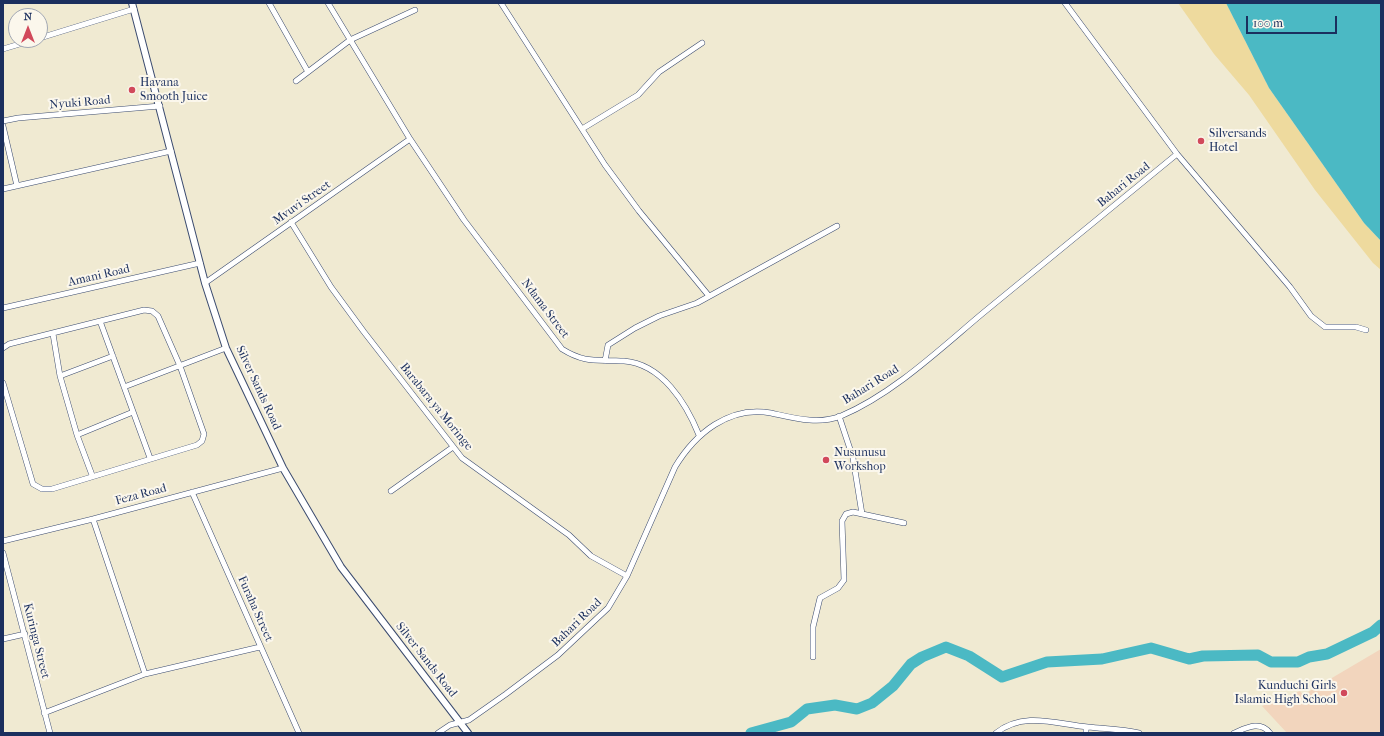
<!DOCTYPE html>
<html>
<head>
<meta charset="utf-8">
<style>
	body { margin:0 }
	#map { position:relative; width:1384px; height:736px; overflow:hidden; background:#f0ead2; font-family:"IM FELL French Canon",serif }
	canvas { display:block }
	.frame { position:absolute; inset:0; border:4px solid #1b2f5e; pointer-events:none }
	.north { position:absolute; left:8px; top:8px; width:40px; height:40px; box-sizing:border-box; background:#fbf7ec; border:1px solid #a1a7b3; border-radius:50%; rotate:0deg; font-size:11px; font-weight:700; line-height:16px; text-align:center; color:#1b2f5e }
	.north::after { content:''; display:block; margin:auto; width:14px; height:18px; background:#d1495b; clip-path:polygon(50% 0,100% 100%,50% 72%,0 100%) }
	.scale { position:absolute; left:1246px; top:16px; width:91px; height:18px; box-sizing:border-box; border:2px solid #1b2f5e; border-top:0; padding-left:5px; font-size:12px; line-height:14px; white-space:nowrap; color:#1b2f5e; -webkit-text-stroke:3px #fbf7ec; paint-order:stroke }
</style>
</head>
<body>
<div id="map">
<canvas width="1384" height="736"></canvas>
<div class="frame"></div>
<div class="north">N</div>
<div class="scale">100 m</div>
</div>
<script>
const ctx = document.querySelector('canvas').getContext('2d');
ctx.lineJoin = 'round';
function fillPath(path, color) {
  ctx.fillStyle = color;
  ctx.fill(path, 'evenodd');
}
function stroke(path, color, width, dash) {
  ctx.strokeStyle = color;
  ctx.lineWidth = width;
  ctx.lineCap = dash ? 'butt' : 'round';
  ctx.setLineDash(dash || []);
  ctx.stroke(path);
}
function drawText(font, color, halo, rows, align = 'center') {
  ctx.font = font + ' "IM FELL French Canon",serif';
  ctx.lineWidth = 4;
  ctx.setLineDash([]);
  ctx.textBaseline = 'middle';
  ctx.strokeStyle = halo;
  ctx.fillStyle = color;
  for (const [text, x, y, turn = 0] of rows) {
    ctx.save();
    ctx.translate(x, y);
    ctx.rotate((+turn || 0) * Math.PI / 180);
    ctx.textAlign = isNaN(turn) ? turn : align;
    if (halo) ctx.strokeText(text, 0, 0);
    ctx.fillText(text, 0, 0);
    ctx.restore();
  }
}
const built = new Path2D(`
	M 1381,649 L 1381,733 L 1287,733 L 1262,706 L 1300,691 L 1303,695 Z`);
const sand = new Path2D(`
	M 1178,3 L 1226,3 L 1269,88 L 1364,223 L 1381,241 L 1381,270 L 1373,263 L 1315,190 L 1249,95 L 1214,54 Z`);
const water = new Path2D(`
	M 1226,3 L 1381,3 L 1381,241 L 1364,223 L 1269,88 Z`);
const river = new Path2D(`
	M 751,733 L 791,722 L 807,709 L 835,705 L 857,709 L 872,703 L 893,686 L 911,664 L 922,657 L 946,647 L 969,656 L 1002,677 L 1047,662 L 1102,659 L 1151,648 L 1189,659 L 1203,656 L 1258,655 L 1271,662 L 1298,662 L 1309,657 L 1327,654 L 1373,632 L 1381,625`);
const minor = new Path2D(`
	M 269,3 L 308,72
	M 328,3 L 410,139 L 464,220 L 562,349 C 586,364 597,359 624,361 C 662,364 686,403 699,435
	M 501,3 L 605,165 L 639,211 L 709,296
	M 1065,3 L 1177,154 L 1290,287 L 1311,316 L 1325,327 L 1356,327 L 1366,330
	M 40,38 L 134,9
	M 3,49 L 33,40
	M 296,81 L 350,40 L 415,10
	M 3,121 L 18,118 L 160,106
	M 3,126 L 17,186
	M 582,129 L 638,95 L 659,72 L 702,43
	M 3,189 L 171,151
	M 291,222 L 331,287 L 364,332 L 462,458 L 569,535 L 591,556 L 627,576
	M 205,283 L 410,139
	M 3,308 L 200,263
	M 100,321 L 150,458
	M 53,334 L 60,376 L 77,435 L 92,475
	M 3,348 L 9,344 L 144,310 L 152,311 L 158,316 L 180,366 L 204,434 L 202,441 L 197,445 L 52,489 L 42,489 L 33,484 L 3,383
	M 605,361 L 608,345 L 635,328 L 659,316 L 697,303 L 837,226
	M 60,376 L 113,356
	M 124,387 L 226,348
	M 839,416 L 853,458 L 862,514
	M 77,435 L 133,412
	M 391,491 L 453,447
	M 192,492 L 299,733
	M 93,519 L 145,674
	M 3,541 L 93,519 L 283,468
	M 3,553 L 50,733
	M 3,639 L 25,634
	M 813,657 L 813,627 L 820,598 L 838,588 L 844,580 L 842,521 L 846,514 L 853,512 L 904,523
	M 44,713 L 145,674 L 260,647
	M 438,733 L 450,725 L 469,720 L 506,694 L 558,655 L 608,608 L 627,576 L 675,467 C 695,434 729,405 771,413 C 794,418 818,425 841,416 C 893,394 940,349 983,313 C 1048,260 1112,207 1177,154
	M 996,733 C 1024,711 1056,724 1088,727 C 1105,729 1122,729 1139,733
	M 1086,733 L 1086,727
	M 1234,733 C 1246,728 1260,720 1270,733`);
const tertiary = new Path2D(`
	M 132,3 L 205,283 L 226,348 L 283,468 L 341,567 L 468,733`);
const markers = [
	[132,90,4,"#d1495b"],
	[1201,141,4,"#d1495b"],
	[826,460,4,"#d1495b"],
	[1344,693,4,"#d1495b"]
];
const poiNames = [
	["Havana",140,83],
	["Smooth Juice",140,97],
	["Silversands",1209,134],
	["Hotel",1209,148],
	["Nusunusu",834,453],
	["Workshop",834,467],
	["Kunduchi Girls",1336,686,"right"],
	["Islamic High School",1336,700,"right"]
];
const streetNames = [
	["Nyuki Road",80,103,-5],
	["Bahari Road",1124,185,-39],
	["Mvuvi Street",302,203,-35],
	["Amani Road",99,276,-13],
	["Ndama Street",545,309,53],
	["Bahari Road",871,385,-32],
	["Silver Sands Road",258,388,65],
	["Barabara ya Moringe",436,407,51],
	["Feza Road",141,495,-15],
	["Furaha Street",255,609,66],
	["Bahari Road",577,623,-44],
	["Kuringa Street",36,641,76],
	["Silver Sands Road",426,660,52]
];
fillPath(built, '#f2d5bd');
fillPath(sand, '#eeda9e');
fillPath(water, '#4bb9c4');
stroke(river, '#4bb9c4', 11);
stroke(minor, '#3b4b6f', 6);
stroke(tertiary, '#3b4b6f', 8);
stroke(minor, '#fff', 5);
stroke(tertiary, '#fff', 6);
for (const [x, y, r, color] of markers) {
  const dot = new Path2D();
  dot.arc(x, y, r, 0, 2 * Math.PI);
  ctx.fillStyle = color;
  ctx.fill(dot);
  stroke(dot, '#fbf7ec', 1.5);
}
drawText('12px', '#1b2f5e', '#fbf7ec', poiNames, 'left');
drawText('12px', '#1b2f5e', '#fbf7ec', streetNames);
</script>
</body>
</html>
